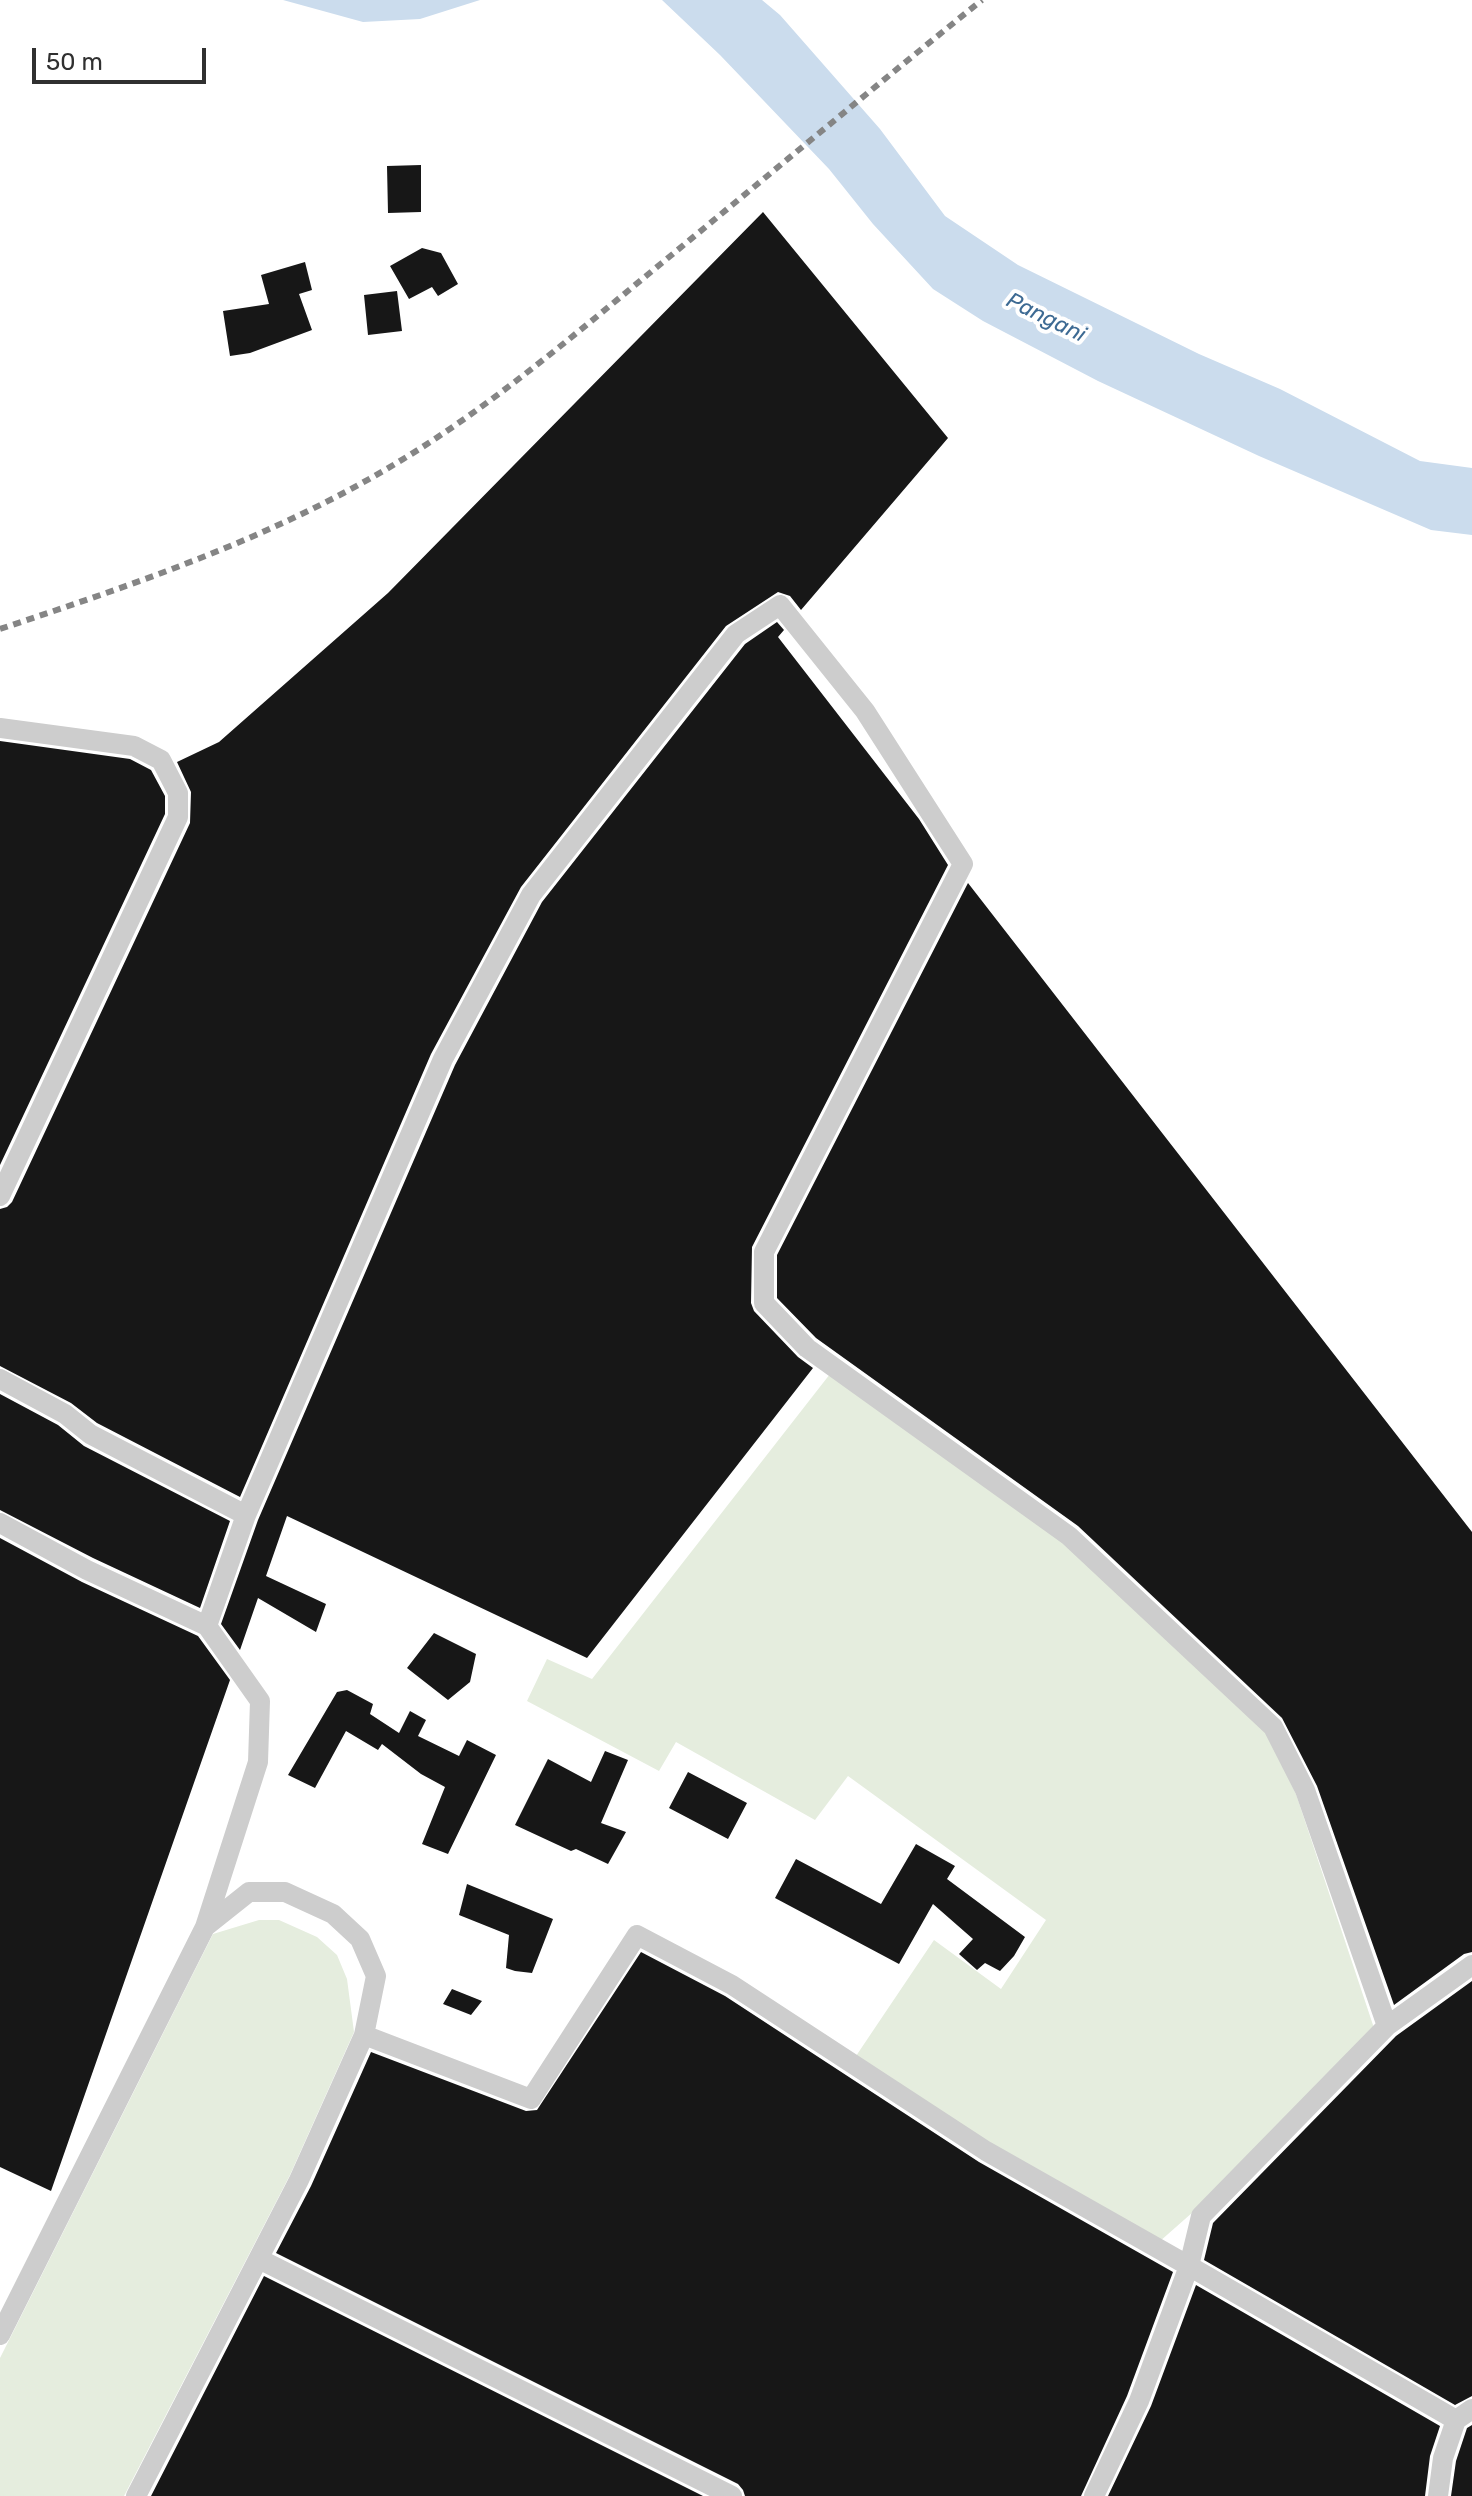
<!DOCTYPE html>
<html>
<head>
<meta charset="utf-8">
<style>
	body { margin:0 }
	#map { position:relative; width:1472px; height:2496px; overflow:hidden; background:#fff; font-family:Rubik,sans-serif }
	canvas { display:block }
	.scale { position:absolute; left:32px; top:48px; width:174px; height:36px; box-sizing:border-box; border:4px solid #303030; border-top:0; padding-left:10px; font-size:24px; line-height:28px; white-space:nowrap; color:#303030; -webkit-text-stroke:6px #fff; paint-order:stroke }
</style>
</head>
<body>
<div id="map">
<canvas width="1472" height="2496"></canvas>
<div class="scale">50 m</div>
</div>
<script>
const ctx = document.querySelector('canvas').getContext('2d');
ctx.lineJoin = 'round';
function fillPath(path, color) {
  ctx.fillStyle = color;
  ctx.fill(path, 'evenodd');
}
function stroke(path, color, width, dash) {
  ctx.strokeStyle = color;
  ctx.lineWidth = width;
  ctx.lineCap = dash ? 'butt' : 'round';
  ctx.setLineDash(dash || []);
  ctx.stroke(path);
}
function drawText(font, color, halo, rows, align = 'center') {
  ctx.font = font + ' Rubik,sans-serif';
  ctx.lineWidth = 8;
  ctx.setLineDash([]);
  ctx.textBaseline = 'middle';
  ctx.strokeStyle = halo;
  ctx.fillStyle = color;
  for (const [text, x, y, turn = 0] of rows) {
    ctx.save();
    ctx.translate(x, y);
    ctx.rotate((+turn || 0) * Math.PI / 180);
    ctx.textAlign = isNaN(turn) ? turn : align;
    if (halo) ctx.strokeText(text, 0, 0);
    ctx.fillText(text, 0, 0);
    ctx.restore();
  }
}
const green = new Path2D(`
	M 830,1374 L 1063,1543 L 1266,1732 L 1296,1794 L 1374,2028 L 1193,2212 L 1159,2242 L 990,2143 L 856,2056 L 934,1940 L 1001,1989 L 1046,1920 L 848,1776 L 815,1820 L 676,1742 L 659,1771 L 527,1701 L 547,1659 L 592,1679 Z
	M 259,1920 L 279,1920 L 317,1937 L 337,1955 L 347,1979 L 354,2032 L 290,2175 L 124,2496 L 0,2496 L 0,2358 L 213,1934 Z`);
const water = new Path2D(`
	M 283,0 L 480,0 L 420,19 L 363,22 Z
	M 662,0 L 762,0 L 780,15 L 880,129 L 945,216 L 1018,265 L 1199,354 L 1280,389 L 1420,461 L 1472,468 L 1472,535 L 1431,530 L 1259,456 L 1098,381 L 983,321 L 933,289 L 873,224 L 829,169 L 720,55 Z`);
const building = new Path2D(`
	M 421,165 L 421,212 L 388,213 L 387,166 Z
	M 763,212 L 948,438 L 801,610 L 790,596 L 778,592 L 726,626 L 521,887 L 431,1054 L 240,1497 L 97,1423 L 71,1403 L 0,1366 L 0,1209 L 7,1207 L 12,1202 L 190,823 L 191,792 L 177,762 L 219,742 L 388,593 Z
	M 422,248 L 441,253 L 458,284 L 438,296 L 432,287 L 409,299 L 390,266 Z
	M 305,262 L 312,290 L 299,294 L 312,330 L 250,353 L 230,356 L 223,311 L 269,304 L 261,275 Z
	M 397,291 L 402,331 L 368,335 L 364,295 Z
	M 777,622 L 784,630 L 778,637 L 919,819 L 948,865 L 752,1247 L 751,1303 L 754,1311 L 798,1357 L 813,1368 L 587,1658 L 287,1516 L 266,1576 L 326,1604 L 316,1632 L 258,1598 L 240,1650 L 221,1624 L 258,1520 L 455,1065 L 542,902 L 745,644 Z
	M 0,741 L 130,759 L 151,770 L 165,796 L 165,814 L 0,1165 Z
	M 968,883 L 1472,1532 L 1472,1952 L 1464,1954 L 1394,2005 L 1317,1786 L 1282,1718 L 1078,1526 L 816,1338 L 777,1298 L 777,1255 Z
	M 0,1394 L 58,1425 L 84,1446 L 230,1521 L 200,1608 L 93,1558 L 0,1510 Z
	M 0,1538 L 82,1582 L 198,1636 L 230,1680 L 51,2191 L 0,2167 Z
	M 434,1633 L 476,1654 L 470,1682 L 448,1700 L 407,1668 Z
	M 347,1690 L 373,1704 L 370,1714 L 399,1733 L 410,1711 L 426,1720 L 418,1736 L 459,1756 L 467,1740 L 496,1755 L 448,1854 L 422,1844 L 445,1787 L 421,1774 L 382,1744 L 378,1750 L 346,1731 L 315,1788 L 288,1775 L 337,1692 Z
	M 605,1751 L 628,1760 L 601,1823 L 626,1832 L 608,1864 L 576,1849 L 571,1851 L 515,1825 L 548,1759 L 591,1782 Z
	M 688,1772 L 747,1803 L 728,1839 L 669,1808 Z
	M 916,1844 L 955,1866 L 947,1879 L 1025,1937 L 1014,1956 L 1000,1971 L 985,1963 L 977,1970 L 959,1954 L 973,1939 L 933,1904 L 899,1964 L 775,1898 L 796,1859 L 881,1904 Z
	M 467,1884 L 553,1919 L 532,1973 L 515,1971 L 506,1968 L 509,1935 L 459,1915 Z
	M 641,1952 L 725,1996 L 979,2162 L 1173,2272 L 1127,2396 L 1081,2496 L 745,2496 L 743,2490 L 738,2484 L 276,2253 L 311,2186 L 371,2052 L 526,2111 L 537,2110 Z
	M 1472,1981 L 1472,2396 L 1455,2405 L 1204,2260 L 1213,2223 L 1396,2036 Z
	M 452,1989 L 482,2001 L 471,2015 L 443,2004 Z
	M 264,2276 L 703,2496 L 151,2496 Z
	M 1196,2285 L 1440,2426 L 1430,2456 L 1425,2496 L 1108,2496 L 1151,2406 Z
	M 1472,2425 L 1472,2496 L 1451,2496 L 1456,2461 L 1467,2428 Z`);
const minor = new Path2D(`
	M 0,728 L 134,746 L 161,760 L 178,793 L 178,817 L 0,1196
	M 0,1379 L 65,1414 L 90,1434 L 246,1515
	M 0,1523 L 87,1570 L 207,1626 L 260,1701 L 258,1762 L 205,1927 L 0,2335
	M 207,1626 L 246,1515 L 443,1059 L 531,895 L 736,634 L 780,605 L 865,711 L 963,864 L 764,1252 L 764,1303 L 807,1348 L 1069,1536 L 1273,1727 L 1305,1790 L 1387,2026
	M 364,2035 L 531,2099 L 637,1935 L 732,1985 L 986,2151 L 1189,2266 L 1139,2401 L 1094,2496
	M 259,2259 L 732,2496
	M 1456,2420 L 1189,2266 L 1201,2216 L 1387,2026 L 1472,1965
	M 136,2496 L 299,2180 L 364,2035 L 376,1976 L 360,1939 L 333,1914 L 285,1892 L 249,1892 L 205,1927
	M 1438,2496 L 1443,2458 L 1456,2420 L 1472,2409`);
const rail = new Path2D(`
	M 0,629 C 135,584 272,538 395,464 C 484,411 566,342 646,276 C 758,184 869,91 982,0`);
const waterNames = [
	["Pangani",1046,318,26]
];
fillPath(green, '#e5edde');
fillPath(water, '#cbdced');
fillPath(building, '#171717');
stroke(minor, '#cdcdcd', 20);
stroke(rail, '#858585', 6, [8, 6]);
drawText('italic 22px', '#3d6a93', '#fff', waterNames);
</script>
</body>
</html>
